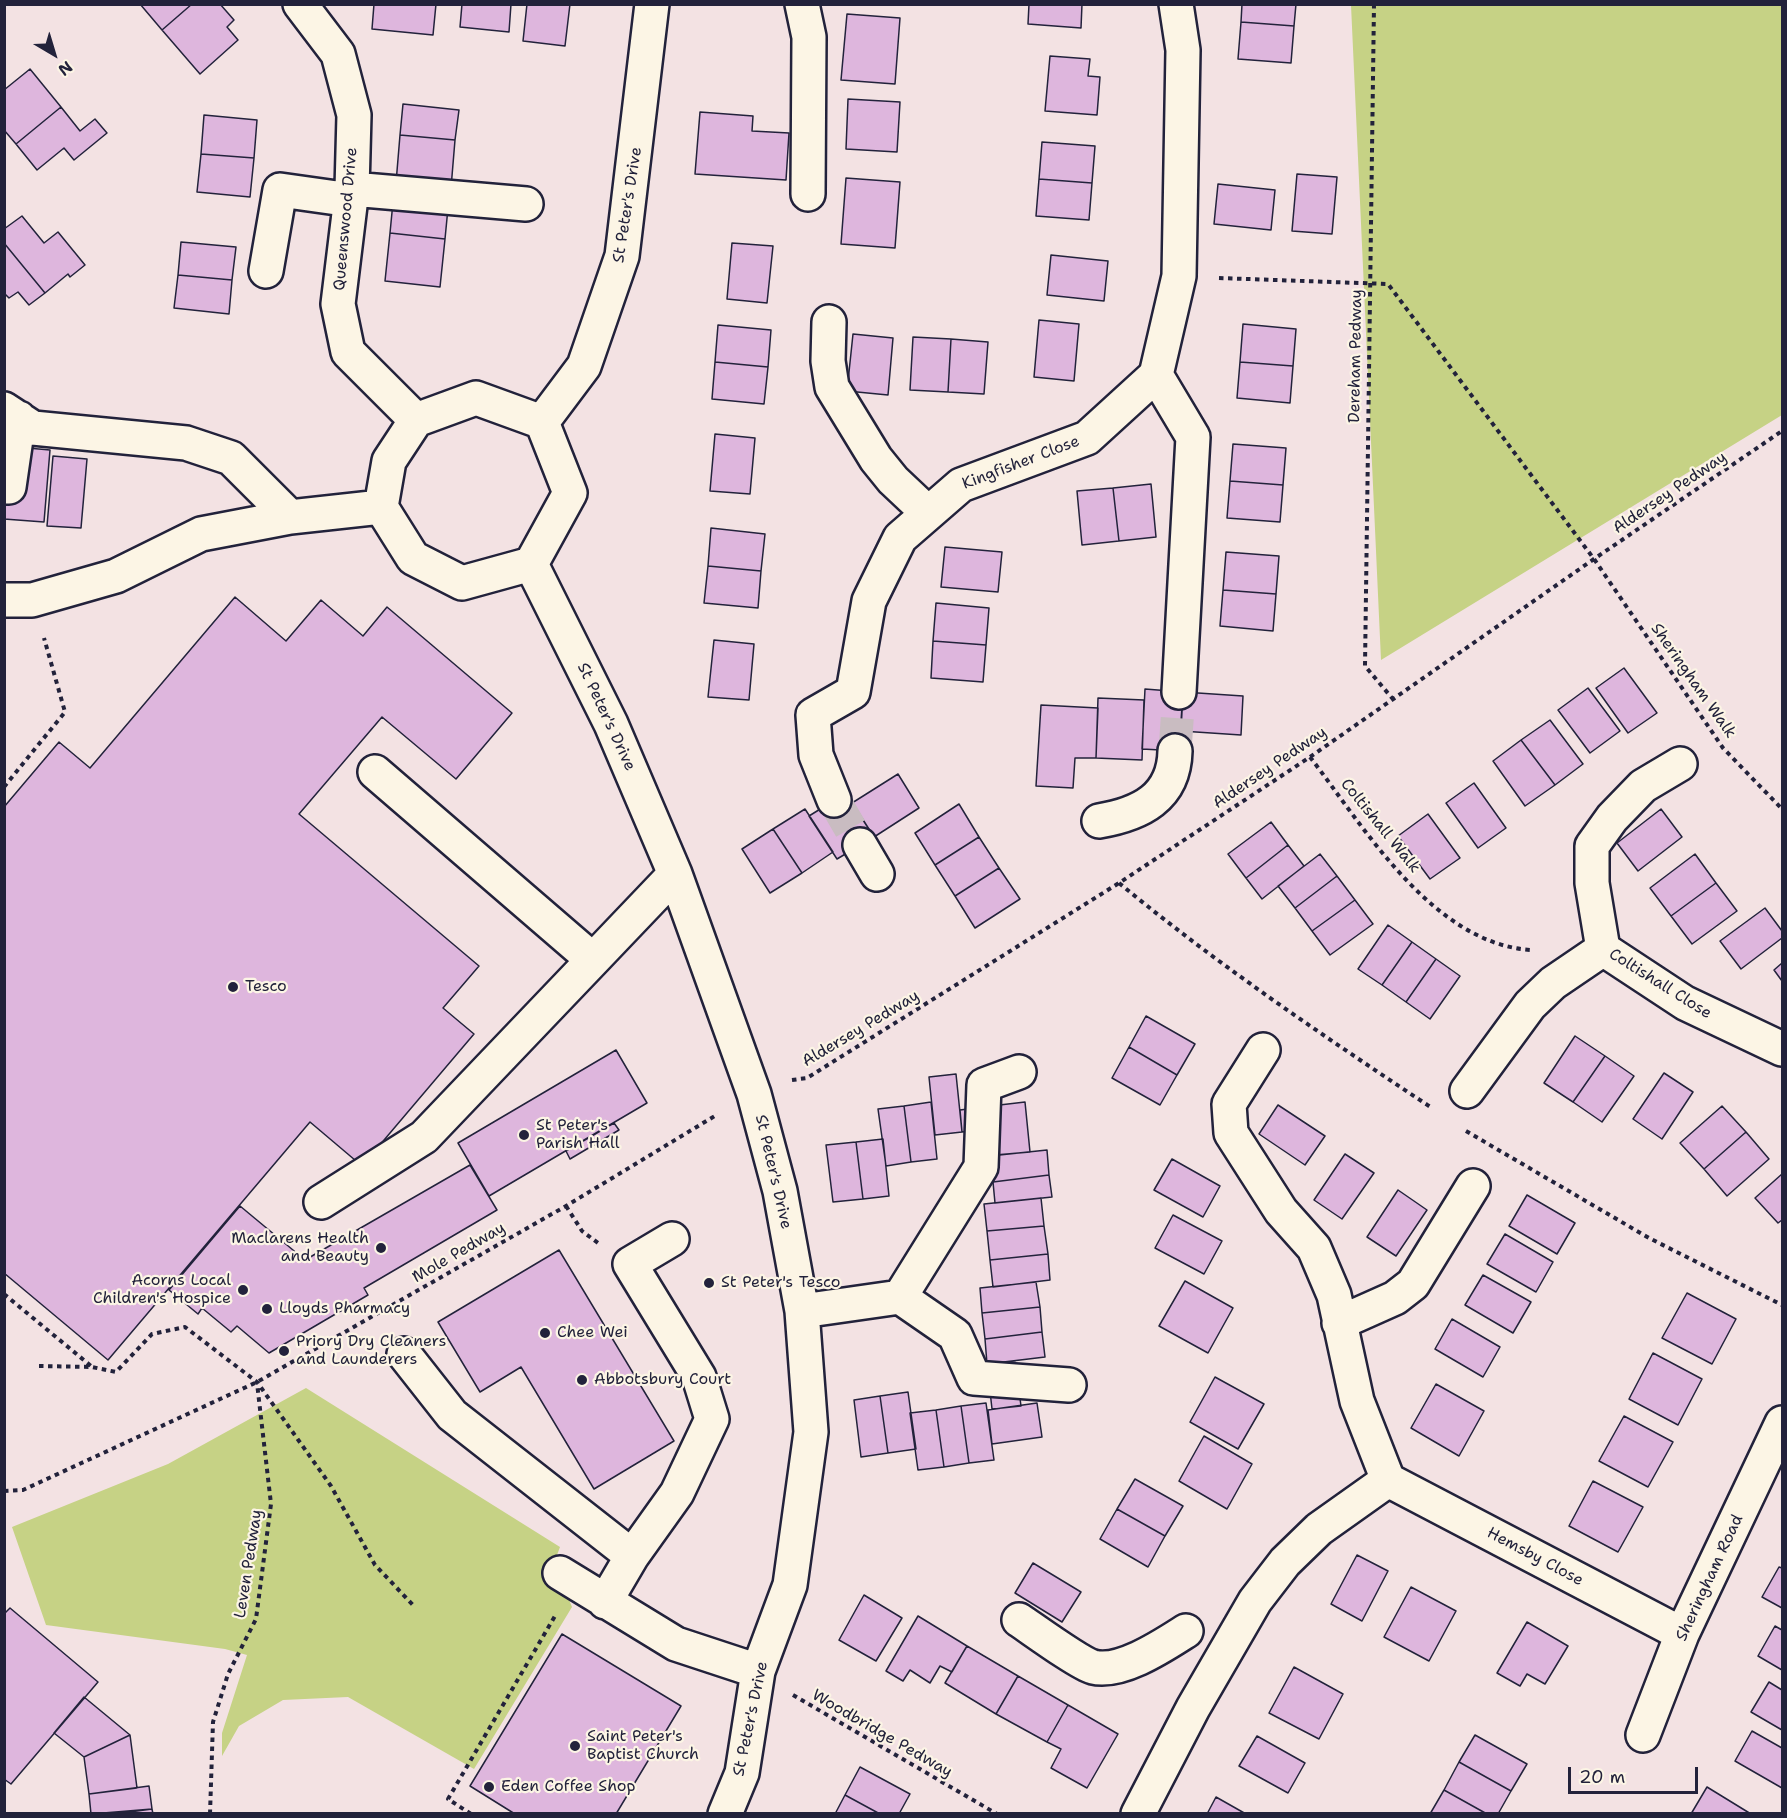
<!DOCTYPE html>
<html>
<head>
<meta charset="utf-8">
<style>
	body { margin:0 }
	#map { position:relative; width:1787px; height:1818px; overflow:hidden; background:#f3e2e3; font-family:"Shantell Sans",sans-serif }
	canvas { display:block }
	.frame { position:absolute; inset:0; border:6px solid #22223b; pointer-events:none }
	.north { position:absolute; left:24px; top:24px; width:60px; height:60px; -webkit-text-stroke:4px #fcf5e5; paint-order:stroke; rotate:142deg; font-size:16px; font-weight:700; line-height:24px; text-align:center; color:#22223b }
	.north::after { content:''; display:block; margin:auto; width:21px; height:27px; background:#22223b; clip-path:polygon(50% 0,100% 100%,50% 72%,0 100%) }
	.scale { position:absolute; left:1568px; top:1767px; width:130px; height:27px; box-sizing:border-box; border:3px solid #22223b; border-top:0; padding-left:8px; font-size:18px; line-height:21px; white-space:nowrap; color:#22223b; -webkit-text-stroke:4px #fcf5e5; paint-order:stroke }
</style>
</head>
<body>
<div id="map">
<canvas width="1787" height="1818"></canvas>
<div class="frame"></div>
<div class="north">N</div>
<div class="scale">20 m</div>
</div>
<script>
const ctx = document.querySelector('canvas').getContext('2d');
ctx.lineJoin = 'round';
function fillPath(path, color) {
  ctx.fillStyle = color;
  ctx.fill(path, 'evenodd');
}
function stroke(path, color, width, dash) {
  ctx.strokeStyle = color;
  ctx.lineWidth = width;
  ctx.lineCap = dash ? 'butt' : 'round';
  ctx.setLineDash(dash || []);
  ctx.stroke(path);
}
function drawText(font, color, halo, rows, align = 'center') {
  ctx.font = font + ' "Shantell Sans",sans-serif';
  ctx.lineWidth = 4.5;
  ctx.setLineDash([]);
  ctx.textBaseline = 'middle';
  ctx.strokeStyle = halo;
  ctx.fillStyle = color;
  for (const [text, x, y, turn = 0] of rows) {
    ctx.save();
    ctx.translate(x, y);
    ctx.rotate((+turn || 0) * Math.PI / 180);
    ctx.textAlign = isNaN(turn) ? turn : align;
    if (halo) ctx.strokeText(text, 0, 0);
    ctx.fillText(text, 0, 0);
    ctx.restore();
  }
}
const green = new Path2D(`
	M 1351,5 L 1782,5 L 1782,415 L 1381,660 Z
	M 306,1388 L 560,1547 L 554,1563 L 572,1607 L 474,1769 L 348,1697 L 283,1700 L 239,1726 L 222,1756 L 222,1733 L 247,1655 L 225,1649 L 46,1625 L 12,1527 L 168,1464 Z`);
const building = new Path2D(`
	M 140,4 L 192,4 L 162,30 Z
	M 192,4 L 220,4 L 234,20 L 227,27 L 238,40 L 200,74 L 162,30 Z
	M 374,4 L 436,4 L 433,35 L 372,29 Z
	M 462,4 L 511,4 L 509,32 L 460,27 Z
	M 527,4 L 570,4 L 565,46 L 523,41 Z
	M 1029,4 L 1082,4 L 1081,28 L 1028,24 Z
	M 1242,4 L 1296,4 L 1294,26 L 1241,22 Z
	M 847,14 L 900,18 L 895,84 L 841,80 Z
	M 1241,22 L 1294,26 L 1291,63 L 1238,59 Z
	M 1050,56 L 1090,59 L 1088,76 L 1100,77 L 1097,115 L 1045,111 Z
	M 30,69 L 61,107 L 16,144 L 4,130 L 4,90 Z
	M 848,99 L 900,102 L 897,152 L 846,149 Z
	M 403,104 L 459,110 L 455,140 L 400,135 Z
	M 61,107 L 80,131 L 95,119 L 107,133 L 74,160 L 64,148 L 37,170 L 16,144 Z
	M 700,112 L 753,116 L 752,131 L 789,133 L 786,180 L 695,174 Z
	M 204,115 L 257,120 L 254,158 L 201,154 Z
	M 400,135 L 455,140 L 451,188 L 396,183 Z
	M 1042,142 L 1095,146 L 1092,183 L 1039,179 Z
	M 201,154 L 254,158 L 250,197 L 197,192 Z
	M 1297,174 L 1337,177 L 1332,234 L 1292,231 Z
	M 846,178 L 900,182 L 895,248 L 841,244 Z
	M 1039,179 L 1092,183 L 1089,220 L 1036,216 Z
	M 1218,184 L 1275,190 L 1271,230 L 1214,224 Z
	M 393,202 L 448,208 L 445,239 L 390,233 Z
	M 22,216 L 44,243 L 58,232 L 85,265 L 70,277 L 68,274 L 45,293 L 4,243 L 4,229 Z
	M 390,233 L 445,239 L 440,287 L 385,281 Z
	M 181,242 L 236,247 L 232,280 L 178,275 Z
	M 4,243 L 45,293 L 29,305 L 18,292 L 9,298 L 4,293 Z
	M 732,243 L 773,246 L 767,303 L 727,299 Z
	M 1051,255 L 1108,261 L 1104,301 L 1047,295 Z
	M 178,275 L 232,280 L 229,314 L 174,308 Z
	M 1039,320 L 1079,324 L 1074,381 L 1034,377 Z
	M 1243,324 L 1296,329 L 1293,366 L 1240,362 Z
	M 718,325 L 771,330 L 768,367 L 715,362 Z
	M 853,334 L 893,338 L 888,395 L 847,391 Z
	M 913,337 L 951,339 L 948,392 L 910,390 Z
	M 951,339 L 988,342 L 984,394 L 948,392 Z
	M 715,362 L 768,367 L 764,404 L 712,399 Z
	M 1240,362 L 1293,366 L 1290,403 L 1237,398 Z
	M 4,415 L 5,446 L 50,450 L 44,522 L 4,519 Z
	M 715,434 L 755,438 L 750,494 L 710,491 Z
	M 1233,444 L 1286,448 L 1283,485 L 1230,481 Z
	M 53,456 L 87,459 L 81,528 L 47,526 Z
	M 1230,481 L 1283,485 L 1280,522 L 1227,518 Z
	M 1151,484 L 1156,537 L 1119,541 L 1113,488 Z
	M 1113,488 L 1119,541 L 1082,545 L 1077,491 Z
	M 711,528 L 765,534 L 761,571 L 708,566 Z
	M 945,547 L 1002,552 L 998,592 L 941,587 Z
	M 1226,552 L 1279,556 L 1276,594 L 1223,590 Z
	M 708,566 L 761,571 L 758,608 L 704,603 Z
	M 1223,590 L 1276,594 L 1273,631 L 1220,626 Z
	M 235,597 L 286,641 L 321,600 L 363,636 L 387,607 L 512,713 L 456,779 L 382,717 L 299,814 L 479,966 L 443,1008 L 474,1034 L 362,1166 L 310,1122 L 108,1360 L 4,1273 L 4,807 L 59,742 L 90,768 Z
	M 936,603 L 989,608 L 986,645 L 933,641 Z
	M 714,640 L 754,644 L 749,700 L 708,697 Z
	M 933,641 L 986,645 L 983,682 L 931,678 Z
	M 1624,668 L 1657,713 L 1628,733 L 1596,688 Z
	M 1588,688 L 1620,731 L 1590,753 L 1558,710 Z
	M 1145,689 L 1183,692 L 1179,751 L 1142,749 Z
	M 1183,692 L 1243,696 L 1241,735 L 1181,731 Z
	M 1098,698 L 1144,700 L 1142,760 L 1096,758 Z
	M 1041,705 L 1098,708 L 1096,758 L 1075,758 L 1073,788 L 1036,786 Z
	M 1550,720 L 1583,764 L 1555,785 L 1521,740 Z
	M 1521,740 L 1555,785 L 1525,806 L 1493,761 Z
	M 898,774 L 919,808 L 874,837 L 852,803 Z
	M 1474,783 L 1506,828 L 1478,848 L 1446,803 Z
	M 846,793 L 874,837 L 837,859 L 809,816 Z
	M 959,804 L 979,837 L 935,865 L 915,833 Z
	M 805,809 L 833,852 L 802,873 L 773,829 Z
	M 1661,809 L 1682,837 L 1638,871 L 1617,843 Z
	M 1428,814 L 1460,858 L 1430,879 L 1398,836 Z
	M 1271,822 L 1288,845 L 1246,878 L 1228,854 Z
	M 773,829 L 802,873 L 770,893 L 742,849 Z
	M 979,837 L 999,868 L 955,896 L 935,865 Z
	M 1288,845 L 1304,866 L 1262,899 L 1246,878 Z
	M 1320,854 L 1337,876 L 1295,908 L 1278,886 Z
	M 1695,854 L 1716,883 L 1671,916 L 1650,888 Z
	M 999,868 L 1020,899 L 975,928 L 955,896 Z
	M 1337,876 L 1355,900 L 1312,931 L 1295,908 Z
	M 1716,883 L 1737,911 L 1692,944 L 1671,916 Z
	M 1355,900 L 1373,924 L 1330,955 L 1312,931 Z
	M 1765,908 L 1782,931 L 1782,938 L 1741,969 L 1720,941 Z
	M 1388,925 L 1412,942 L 1382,985 L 1358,969 Z
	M 1412,942 L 1436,959 L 1406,1002 L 1382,985 Z
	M 1436,959 L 1460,976 L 1430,1019 L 1406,1002 Z
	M 1782,963 L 1782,981 L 1774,970 Z
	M 1146,1016 L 1195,1044 L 1177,1075 L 1129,1047 Z
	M 1575,1036 L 1605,1056 L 1573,1102 L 1544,1083 Z
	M 1129,1047 L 1177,1075 L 1160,1105 L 1112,1078 Z
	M 616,1050 L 647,1103 L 489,1196 L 458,1143 Z
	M 1605,1056 L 1634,1076 L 1602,1122 L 1573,1102 Z
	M 1664,1073 L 1693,1092 L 1662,1139 L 1633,1119 Z
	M 956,1074 L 962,1132 L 935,1135 L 929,1077 Z
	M 931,1102 L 937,1159 L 911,1162 L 904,1106 Z
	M 1025,1102 L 1030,1152 L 995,1155 L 991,1106 Z
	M 1278,1105 L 1325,1136 L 1305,1165 L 1259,1134 Z
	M 904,1106 L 911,1162 L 886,1166 L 878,1109 Z
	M 991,1106 L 993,1129 L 962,1132 L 960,1110 Z
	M 1722,1106 L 1746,1132 L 1704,1169 L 1680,1143 Z
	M 614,1123 L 619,1130 L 570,1159 L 566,1151 Z
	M 1746,1132 L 1769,1159 L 1727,1196 L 1704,1169 Z
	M 883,1139 L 889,1196 L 863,1199 L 856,1142 Z
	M 856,1142 L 863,1199 L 833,1202 L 826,1145 Z
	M 1047,1150 L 1049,1175 L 993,1182 L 990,1156 Z
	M 1345,1154 L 1374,1173 L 1342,1219 L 1314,1200 Z
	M 1172,1159 L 1220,1186 L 1203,1217 L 1154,1190 Z
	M 470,1165 L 497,1210 L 364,1288 L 368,1295 L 269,1353 L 237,1326 L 231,1332 L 202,1308 L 198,1314 L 169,1290 L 240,1206 L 305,1260 Z
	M 1782,1174 L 1782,1220 L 1778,1223 L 1755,1198 Z
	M 1049,1175 L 1052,1197 L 995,1203 L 993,1182 Z
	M 1398,1190 L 1427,1210 L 1396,1256 L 1367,1237 Z
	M 1527,1195 L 1575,1223 L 1557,1254 L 1509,1226 Z
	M 1041,1198 L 1044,1226 L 987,1231 L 984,1204 Z
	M 1173,1215 L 1222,1241 L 1204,1274 L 1155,1248 Z
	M 1044,1226 L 1048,1254 L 990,1260 L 987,1231 Z
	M 1505,1234 L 1553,1262 L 1536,1292 L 1487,1264 Z
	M 559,1250 L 674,1441 L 594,1489 L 521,1367 L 480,1392 L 438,1322 Z
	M 1048,1254 L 1050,1280 L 993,1287 L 990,1260 Z
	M 1483,1275 L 1531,1302 L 1513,1333 L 1465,1305 Z
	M 1185,1281 L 1233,1308 L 1208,1353 L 1159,1326 Z
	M 1036,1282 L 1040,1307 L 982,1313 L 980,1288 Z
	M 1687,1293 L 1736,1319 L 1712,1364 L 1662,1338 Z
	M 1040,1307 L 1042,1332 L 985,1339 L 982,1313 Z
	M 1452,1319 L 1500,1347 L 1483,1377 L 1435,1349 Z
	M 1042,1332 L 1045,1357 L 987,1364 L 985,1339 Z
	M 1653,1353 L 1702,1379 L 1678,1425 L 1629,1399 Z
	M 1015,1361 L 1021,1406 L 992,1409 L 987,1364 Z
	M 1215,1377 L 1264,1404 L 1238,1449 L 1190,1422 Z
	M 1436,1384 L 1484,1411 L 1459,1456 L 1411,1428 Z
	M 908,1392 L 916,1449 L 888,1453 L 880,1396 Z
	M 880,1396 L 888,1453 L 861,1457 L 854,1400 Z
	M 986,1403 L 994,1460 L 969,1463 L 961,1406 Z
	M 1037,1403 L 1042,1437 L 992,1444 L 988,1410 Z
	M 961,1406 L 969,1463 L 944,1467 L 936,1410 Z
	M 936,1410 L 944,1467 L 918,1470 L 910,1413 Z
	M 1624,1416 L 1673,1442 L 1648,1487 L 1599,1461 Z
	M 1204,1436 L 1252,1464 L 1227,1509 L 1179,1481 Z
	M 1135,1479 L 1183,1506 L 1165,1536 L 1117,1509 Z
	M 1593,1481 L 1643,1507 L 1618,1552 L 1569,1526 Z
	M 1117,1509 L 1165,1536 L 1148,1567 L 1100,1539 Z
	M 1357,1555 L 1388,1571 L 1362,1621 L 1331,1604 Z
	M 1033,1563 L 1081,1592 L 1062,1622 L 1015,1593 Z
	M 1779,1567 L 1782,1568 L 1782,1608 L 1762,1597 Z
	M 1411,1587 L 1456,1611 L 1429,1661 L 1384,1637 Z
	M 864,1595 L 902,1618 L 876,1661 L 839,1640 Z
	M 10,1608 L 98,1682 L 11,1784 L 4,1779 L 4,1614 Z
	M 918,1616 L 967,1646 L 952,1672 L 940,1666 L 930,1683 L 910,1670 L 903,1681 L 886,1671 Z
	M 1527,1622 L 1568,1646 L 1545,1684 L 1527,1674 L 1520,1686 L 1497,1673 Z
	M 1775,1626 L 1782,1630 L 1782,1670 L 1758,1656 Z
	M 562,1634 L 681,1706 L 616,1814 L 515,1814 L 470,1786 Z
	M 967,1646 L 1018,1676 L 996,1714 L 945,1683 Z
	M 1294,1667 L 1343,1694 L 1319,1739 L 1269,1713 Z
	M 1018,1676 L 1068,1705 L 1047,1742 L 996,1714 Z
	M 1769,1682 L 1782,1690 L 1782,1730 L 1751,1712 Z
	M 84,1697 L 130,1735 L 84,1757 L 54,1733 Z
	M 1068,1705 L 1118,1734 L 1087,1788 L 1051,1768 L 1061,1749 L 1047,1742 Z
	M 1752,1731 L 1782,1748 L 1782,1788 L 1735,1761 Z
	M 130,1735 L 137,1788 L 89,1794 L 84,1757 Z
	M 1475,1735 L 1527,1764 L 1511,1791 L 1459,1762 Z
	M 1257,1736 L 1305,1763 L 1288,1793 L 1239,1766 Z
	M 1459,1762 L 1511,1791 L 1498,1814 L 1487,1814 L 1444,1790 Z
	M 860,1767 L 910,1794 L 899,1814 L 880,1814 L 845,1795 Z
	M 149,1786 L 152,1809 L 91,1814 L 89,1794 Z
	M 1707,1787 L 1751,1814 L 1691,1814 Z
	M 1444,1790 L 1487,1814 L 1430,1814 Z
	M 845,1795 L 880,1814 L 835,1814 Z
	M 1216,1797 L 1246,1814 L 1207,1814 Z
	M 152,1809 L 153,1814 L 115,1814 Z`);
const minorTunnel = new Path2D(`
	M 1175,751 L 1179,692
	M 834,800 L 860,845`);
const path = new Path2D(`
	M 1374,4 L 1365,666 L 1392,698
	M 1219,278 L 1388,284 L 1594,559 L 1723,748 L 1782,809
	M 1310,757 C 1364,827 1433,944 1531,950
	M 4,787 L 65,712 L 44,638
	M 1119,883 C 1218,965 1325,1037 1432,1108
	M 792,1080 L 807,1078 L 1119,883 L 1310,757 L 1594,559 L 1782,431
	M 1466,1131 L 1649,1238 L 1782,1305
	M 566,1206 L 582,1231 L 598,1243
	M 4,1294 L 91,1366
	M 39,1366 L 92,1367 L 116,1372 L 152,1334 L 185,1327 L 257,1382 L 331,1486 L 375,1565 L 413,1605
	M 4,1491 L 23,1490 L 257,1382 L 566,1206 L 718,1114
	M 793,1695 L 997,1814
	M 210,1814 L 213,1722 L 228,1674 L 256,1619 L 271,1504 L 257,1383
	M 471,1814 L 448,1799 L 555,1616`);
const minor = new Path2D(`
	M 300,4 L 338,54 L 354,115 L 352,189 L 338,304 L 348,352 L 416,420
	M 802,4 L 809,37 L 808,194
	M 352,189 L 526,204
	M 266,271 L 280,190 L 351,200
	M 829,322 L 828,361 L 832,387 L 876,459 L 893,480 L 928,513
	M 1156,375 L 1193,437 L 1179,692
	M 476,398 L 542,422 L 570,493 L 531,564 L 462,583 L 413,558 L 381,507 L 389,461 L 416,420 Z
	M 4,409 L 33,428 L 186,443 L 231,458 L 290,517
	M 542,422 L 584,366 L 622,256 L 652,4
	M 4,487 L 9,487 L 19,418
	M 531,564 L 611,724 L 675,874 L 754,1094 L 780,1191 L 802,1311 L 811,1432 L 790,1585 L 758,1671 L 742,1773 L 725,1814
	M 4,600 L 32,600 L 116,576 L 201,534 L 290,517 L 381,507
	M 375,772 L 593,960 L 675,874
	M 834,800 L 816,755 L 813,715 L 853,692 L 869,601 L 900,538 L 961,485 L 1087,438 L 1156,375 L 1179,276 L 1183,50 L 1176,4
	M 1099,821 C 1140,814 1174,798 1175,751
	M 860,845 L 877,874
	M 1603,949 L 1592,883 L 1592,846 L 1612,818 L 1643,786 L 1680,764
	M 1603,949 L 1685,1003 L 1782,1049
	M 1263,1050 L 1229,1104 L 1231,1133 L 1281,1211 L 1314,1248 L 1334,1295 L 1357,1401 L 1388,1480
	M 1467,1091 L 1530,1005 L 1553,983 L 1603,949
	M 321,1202 L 424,1137 L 593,960
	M 900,1297 L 981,1167 L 984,1085 L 1019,1072
	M 802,1311 L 900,1297 L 955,1335 L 974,1378 L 1069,1385
	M 1339,1323 L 1395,1298 L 1413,1284 L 1473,1186
	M 404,1354 L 452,1415 L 632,1556
	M 560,1573 L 676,1644 L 758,1671
	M 605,1602 L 632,1556 L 677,1493 L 712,1419 L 699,1377 L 630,1264 L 672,1239
	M 1019,1620 C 1034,1630 1079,1663 1093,1667 C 1121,1674 1164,1645 1186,1631
	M 1643,1735 L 1682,1634 L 1782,1423
	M 1138,1814 L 1193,1708 L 1255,1601 L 1285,1562 L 1319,1529 L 1388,1480 L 1682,1634`);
const markers = [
	[233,987,6,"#22223b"],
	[524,1135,6,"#22223b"],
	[381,1248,6,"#22223b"],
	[709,1283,6,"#22223b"],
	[243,1290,6,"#22223b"],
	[267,1309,6,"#22223b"],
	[545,1333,6,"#22223b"],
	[284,1351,6,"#22223b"],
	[582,1380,6,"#22223b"],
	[575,1746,6,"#22223b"],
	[489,1787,6,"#22223b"]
];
const streetNames = [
	["St Peter's Drive",628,205,-81],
	["Queenswood Drive",346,219,-85],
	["Dereham Pedway",1356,356,-89],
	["Kingfisher Close",1021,463,-21],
	["Aldersey Pedway",1670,493,-34],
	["Sheringham Walk",1693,681,55],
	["St Peter's Drive",606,717,65],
	["Aldersey Pedway",1270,768,-34],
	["Coltishall Walk",1380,826,51],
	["Coltishall Close",1660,984,32],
	["Aldersey Pedway",861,1029,-31],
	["St Peter's Drive",773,1172,77],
	["Mole Pedway",459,1253,-30],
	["Hemsby Close",1535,1557,28],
	["Leven Pedway",249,1564,-81],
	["Sheringham Road",1710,1578,-65],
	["St Peter's Drive",751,1719,-78],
	["Woodbridge Pedway",882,1734,30]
];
const poiNames = [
	["Tesco",245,987],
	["St Peter's",536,1126],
	["Parish Hall",536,1144],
	["Maclarens Health",369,1239,"right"],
	["and Beauty",369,1257,"right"],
	["Acorns Local",231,1281,"right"],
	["Children's Hospice",231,1299,"right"],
	["St Peter's Tesco",721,1283],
	["Lloyds Pharmacy",279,1309],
	["Chee Wei",557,1333],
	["Priory Dry Cleaners",296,1342],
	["and Launderers",296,1360],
	["Abbotsbury Court",594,1380],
	["Saint Peter's",587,1737],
	["Baptist Church",587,1755],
	["Eden Coffee Shop",501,1787]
];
fillPath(green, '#c6d285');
fillPath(building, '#deb6dd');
stroke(building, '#22223b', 1.5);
stroke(minorTunnel, '#c9bcc1', 33, [33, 16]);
stroke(minor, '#22223b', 38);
stroke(path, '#22223b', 4, [4.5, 4.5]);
stroke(minor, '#fcf5e5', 33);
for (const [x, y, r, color] of markers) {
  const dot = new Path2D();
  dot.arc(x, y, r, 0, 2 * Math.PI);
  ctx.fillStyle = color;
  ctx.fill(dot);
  stroke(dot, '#fcf5e5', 2);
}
drawText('16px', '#22223b', '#fcf5e5', streetNames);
drawText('16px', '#22223b', '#fcf5e5', poiNames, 'left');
</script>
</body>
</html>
